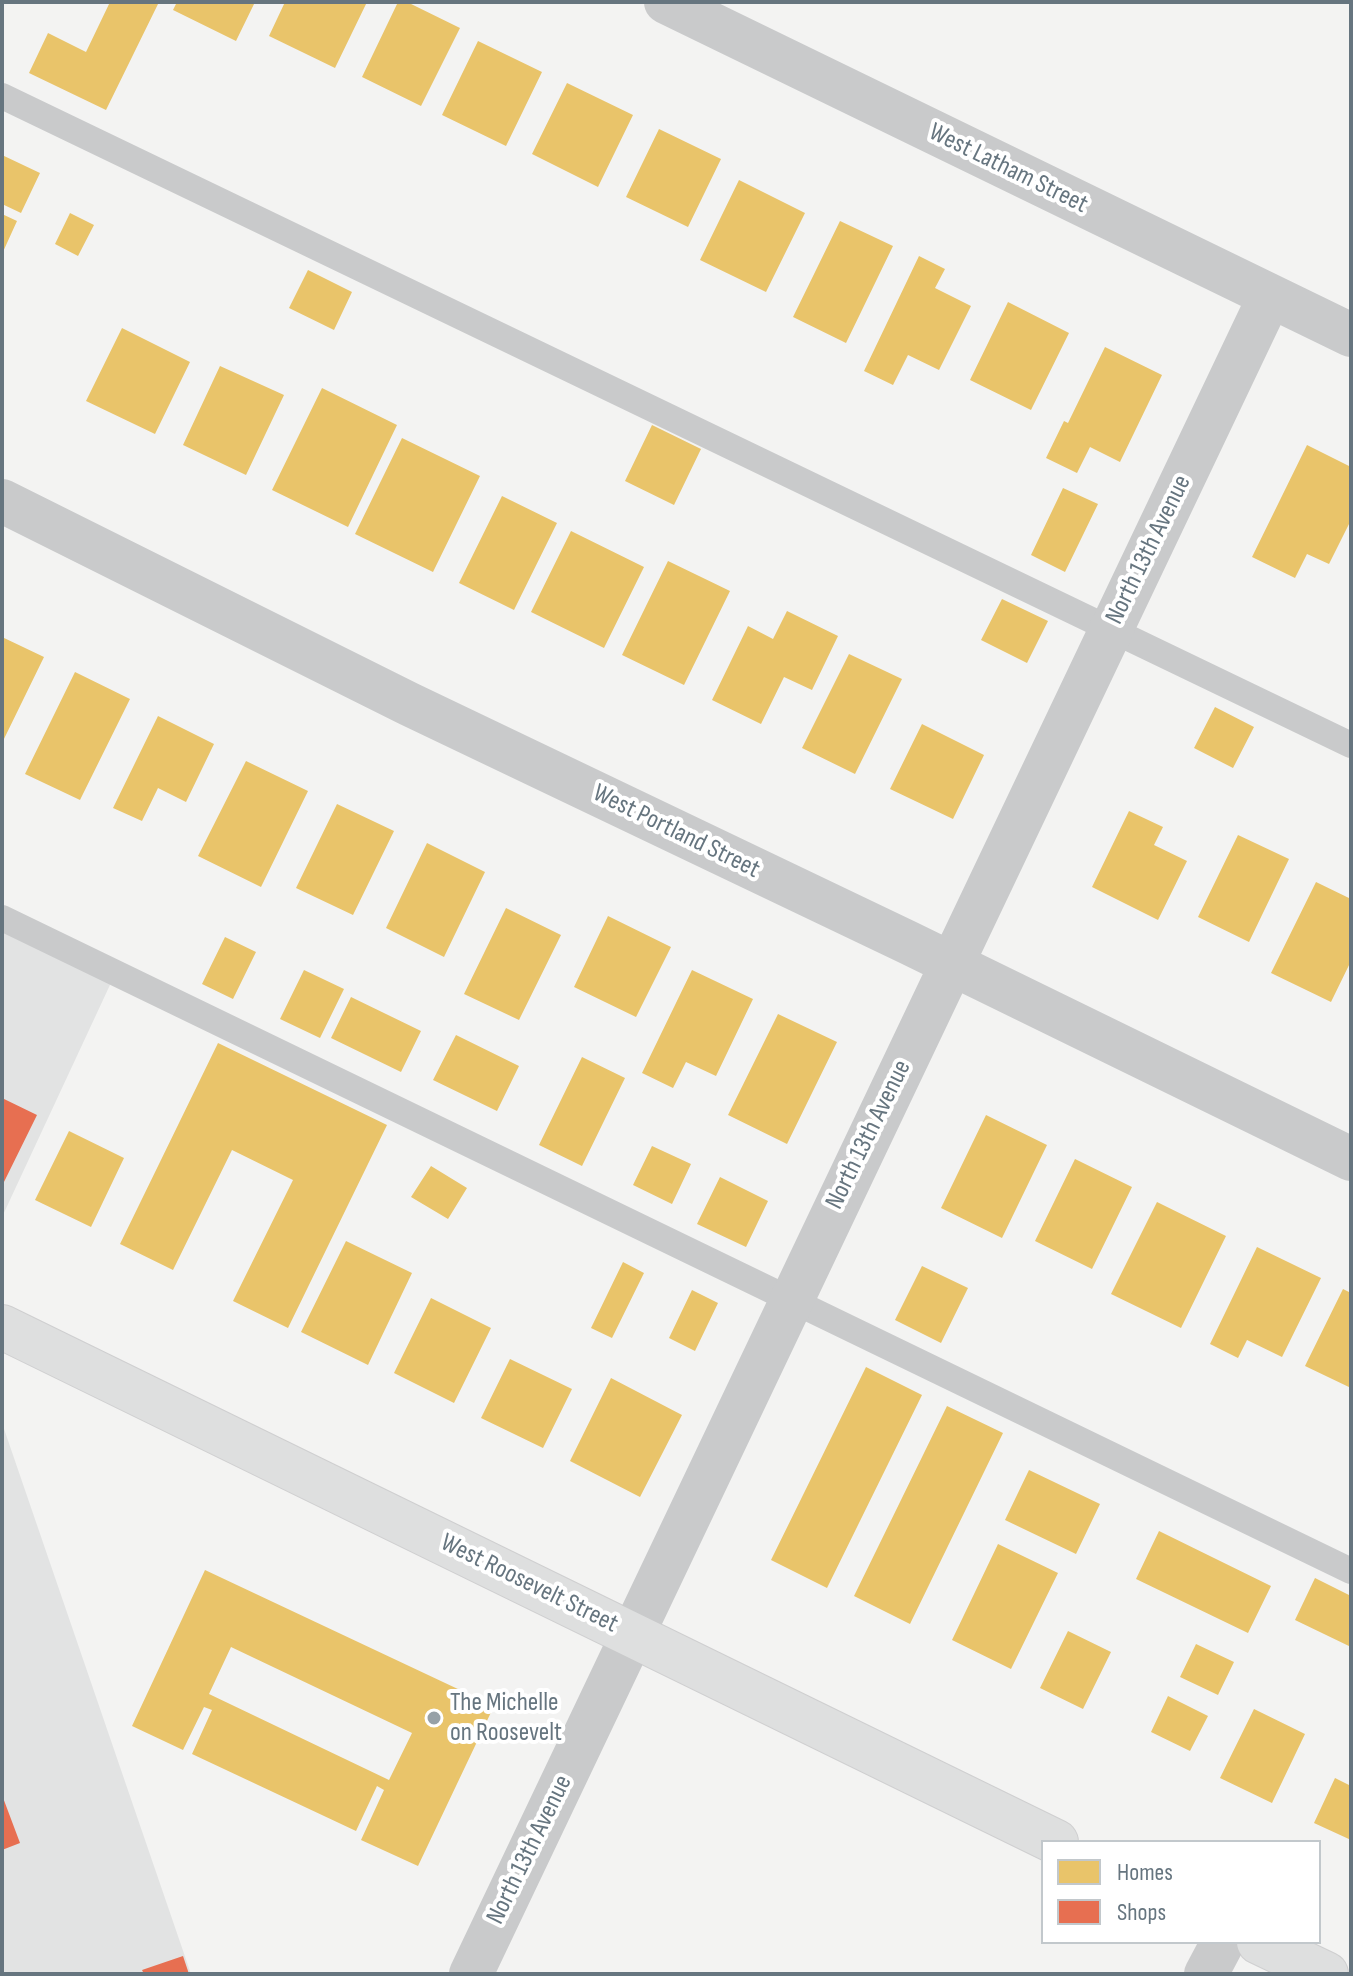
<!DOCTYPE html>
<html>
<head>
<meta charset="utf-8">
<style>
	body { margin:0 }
	#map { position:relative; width:1353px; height:1976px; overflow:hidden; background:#f3f3f2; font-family:"Sofia Sans Condensed",sans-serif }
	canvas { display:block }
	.frame { position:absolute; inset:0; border:4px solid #66757f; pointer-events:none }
	.legend { position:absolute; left:1041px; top:1840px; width:280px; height:104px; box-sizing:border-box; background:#fff; border:2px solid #c2c8cc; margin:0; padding:10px 14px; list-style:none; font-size:24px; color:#66757f }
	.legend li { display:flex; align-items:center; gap:16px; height:40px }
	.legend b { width:40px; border:2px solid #c2c8cc }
</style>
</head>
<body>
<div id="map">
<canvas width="1353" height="1976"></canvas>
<div class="frame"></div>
<ul class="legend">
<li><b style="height:22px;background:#e9c46a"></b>Homes</li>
<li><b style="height:22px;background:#e76f51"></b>Shops</li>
</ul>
</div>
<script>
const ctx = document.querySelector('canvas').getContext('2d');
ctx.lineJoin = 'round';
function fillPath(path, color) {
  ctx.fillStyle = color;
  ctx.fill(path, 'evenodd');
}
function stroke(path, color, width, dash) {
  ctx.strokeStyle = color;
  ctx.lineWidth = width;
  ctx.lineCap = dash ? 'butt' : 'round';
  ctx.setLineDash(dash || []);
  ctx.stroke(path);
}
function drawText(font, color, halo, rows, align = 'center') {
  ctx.font = font + ' "Sofia Sans Condensed",sans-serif';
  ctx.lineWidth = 8;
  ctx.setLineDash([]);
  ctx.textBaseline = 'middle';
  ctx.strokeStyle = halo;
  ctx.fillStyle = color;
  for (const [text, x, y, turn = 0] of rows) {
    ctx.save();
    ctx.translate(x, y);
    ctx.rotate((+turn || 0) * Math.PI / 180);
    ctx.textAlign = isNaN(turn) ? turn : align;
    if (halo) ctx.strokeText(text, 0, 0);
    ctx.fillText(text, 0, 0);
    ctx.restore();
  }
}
const built = new Path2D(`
	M 2,918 L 116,972 L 2,1217 Z
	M 2,1423 L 191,1974 L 2,1974 Z`);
const homes = new Path2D(`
	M 110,2 L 159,2 L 106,110 L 29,73 L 48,33 L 86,52 Z
	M 177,2 L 255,2 L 236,41 L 173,10 Z
	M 285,2 L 367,2 L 335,68 L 269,36 Z
	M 398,2 L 407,2 L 460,28 L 421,106 L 362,77 Z
	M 478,41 L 542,72 L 506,146 L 442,115 Z
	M 567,83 L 633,115 L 598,187 L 532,154 Z
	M 659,129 L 721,159 L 688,227 L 626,197 Z
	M 2,155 L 40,173 L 21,213 L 2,204 Z
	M 739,180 L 805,213 L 766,292 L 700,260 Z
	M 70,213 L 94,225 L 78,256 L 55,244 Z
	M 2,214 L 17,221 L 2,254 Z
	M 840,221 L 893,246 L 846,343 L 793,317 Z
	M 919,256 L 945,269 L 935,288 L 971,306 L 939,370 L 908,355 L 893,385 L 864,371 Z
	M 308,270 L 352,292 L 334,330 L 289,308 Z
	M 1008,302 L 1069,333 L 1031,410 L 970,380 Z
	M 122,328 L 190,362 L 155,434 L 86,401 Z
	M 1105,347 L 1162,375 L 1120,462 L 1090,447 L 1077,473 L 1046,458 L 1064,421 L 1068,423 Z
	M 220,366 L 284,395 L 246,475 L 183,445 Z
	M 322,388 L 397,425 L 348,527 L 272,490 Z
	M 652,425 L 701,449 L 674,505 L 625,481 Z
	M 402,438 L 480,476 L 433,572 L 355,534 Z
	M 1307,445 L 1351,467 L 1351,520 L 1329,564 L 1307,554 L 1295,578 L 1252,557 Z
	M 1063,488 L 1098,504 L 1065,572 L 1031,555 Z
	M 502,496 L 557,523 L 514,610 L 459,583 Z
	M 571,531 L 644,567 L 604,648 L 531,612 Z
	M 668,561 L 730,591 L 684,685 L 622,655 Z
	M 1002,599 L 1048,621 L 1027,663 L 981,640 Z
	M 787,611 L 838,636 L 812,690 L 784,677 L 761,724 L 712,700 L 748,626 L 773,639 Z
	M 2,637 L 44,657 L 2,743 Z
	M 849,654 L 902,679 L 855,774 L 802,748 Z
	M 75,672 L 130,699 L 80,800 L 25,774 Z
	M 1215,707 L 1254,727 L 1233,768 L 1194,748 Z
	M 158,716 L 214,744 L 186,802 L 158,788 L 142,821 L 113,808 Z
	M 922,724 L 984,755 L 953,819 L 890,789 Z
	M 246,761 L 308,791 L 261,887 L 198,856 Z
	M 337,804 L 394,831 L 353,915 L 296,888 Z
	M 1129,811 L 1163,827 L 1154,845 L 1187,861 L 1158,920 L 1092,887 Z
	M 1238,835 L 1289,859 L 1249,942 L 1198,917 Z
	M 427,843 L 485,872 L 444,957 L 386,928 Z
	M 1316,882 L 1351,899 L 1351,961 L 1331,1002 L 1271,973 Z
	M 506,908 L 561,935 L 519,1020 L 464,994 Z
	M 608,916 L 671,947 L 636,1017 L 574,987 Z
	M 225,937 L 256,952 L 233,999 L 202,984 Z
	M 304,970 L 344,989 L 320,1038 L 280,1019 Z
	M 692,970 L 753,999 L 716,1076 L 686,1062 L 673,1088 L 642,1073 Z
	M 351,997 L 421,1031 L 401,1072 L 331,1038 Z
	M 778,1014 L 837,1042 L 787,1144 L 728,1115 Z
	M 456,1035 L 519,1066 L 497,1111 L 433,1080 Z
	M 218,1043 L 387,1125 L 288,1328 L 233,1301 L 293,1180 L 232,1150 L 173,1270 L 120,1244 Z
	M 582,1057 L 625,1078 L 582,1166 L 539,1145 Z
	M 986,1115 L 1047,1145 L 1002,1238 L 941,1208 Z
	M 69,1131 L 124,1158 L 91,1227 L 35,1200 Z
	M 652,1146 L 691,1164 L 672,1204 L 633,1185 Z
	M 1075,1159 L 1132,1187 L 1092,1269 L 1035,1241 Z
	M 431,1166 L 467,1188 L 448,1219 L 411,1197 Z
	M 720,1177 L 768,1201 L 746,1247 L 697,1224 Z
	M 1157,1202 L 1226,1236 L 1181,1328 L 1111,1294 Z
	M 346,1241 L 412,1273 L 368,1365 L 301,1332 Z
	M 1257,1247 L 1321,1278 L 1282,1357 L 1247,1340 L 1238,1358 L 1210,1344 Z
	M 623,1262 L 644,1273 L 612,1338 L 591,1328 Z
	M 922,1266 L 968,1288 L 941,1343 L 895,1320 Z
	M 1343,1289 L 1351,1293 L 1351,1388 L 1305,1366 Z
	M 692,1290 L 718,1303 L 695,1351 L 669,1338 Z
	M 431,1298 L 491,1328 L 454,1403 L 394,1373 Z
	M 510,1359 L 572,1389 L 543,1448 L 481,1418 Z
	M 866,1367 L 922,1395 L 827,1588 L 771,1560 Z
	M 611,1378 L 682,1415 L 640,1497 L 570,1461 Z
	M 947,1406 L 1003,1433 L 910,1624 L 854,1596 Z
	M 1029,1470 L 1100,1504 L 1076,1554 L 1005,1520 Z
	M 1159,1531 L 1271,1586 L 1248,1633 L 1136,1579 Z
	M 998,1544 L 1058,1573 L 1011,1669 L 952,1640 Z
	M 205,1570 L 494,1706 L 418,1866 L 361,1840 L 384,1790 L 377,1786 L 356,1831 L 192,1754 L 212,1710 L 204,1707 L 183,1750 L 132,1726 ZM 231,1647 L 412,1733 L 389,1780 L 209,1694 Z
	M 1315,1578 L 1351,1596 L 1351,1647 L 1295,1620 Z
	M 1068,1631 L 1111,1652 L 1083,1709 L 1040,1688 Z
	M 1196,1644 L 1234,1662 L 1218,1695 L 1180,1677 Z
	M 1168,1696 L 1208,1716 L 1190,1751 L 1151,1732 Z
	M 1254,1709 L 1305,1734 L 1272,1803 L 1220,1778 Z
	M 1335,1778 L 1351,1786 L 1351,1840 L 1314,1823 Z`);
const shops = new Path2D(`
	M 2,1098 L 37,1115 L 2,1186 Z
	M 2,1795 L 20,1843 L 2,1850 Z
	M 183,1956 L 189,1974 L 144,1974 L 142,1970 Z`);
const lane = new Path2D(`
	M 2,96 L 1351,745
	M 2,918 L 1351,1571`);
const street = new Path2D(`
	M 666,2 L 1351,335
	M 2,501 L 409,704 L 907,942 L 1351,1159
	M 471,1974 L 1270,296
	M 1206,1974 L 1223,1942`);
const secondary = new Path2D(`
	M 2,1327 L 1056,1842
	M 1259,1942 L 1326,1974`);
const markers = [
	[434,1718,8,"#97a1a7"]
];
const streetNames = [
	["West Latham Street",1008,169,26],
	["North 13th Avenue",1149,550,-64],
	["West Portland Street",676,832,26],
	["North 13th Avenue",869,1135,-64],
	["West Roosevelt Street",529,1584,26],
	["North 13th Avenue",530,1850,-64]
];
const poiNames = [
	["The Michelle",450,1703],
	["on Roosevelt",450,1733]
];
fillPath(built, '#e2e3e3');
fillPath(homes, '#e9c46a');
fillPath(shops, '#e76f51');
stroke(secondary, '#cfcfd0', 46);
stroke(lane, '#c9cacb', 26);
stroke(street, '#c9cacb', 44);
stroke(secondary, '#dedfdf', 44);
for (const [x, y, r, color] of markers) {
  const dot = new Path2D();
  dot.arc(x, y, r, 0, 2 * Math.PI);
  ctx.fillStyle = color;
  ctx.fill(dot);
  stroke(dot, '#fff', 3);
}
drawText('26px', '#66757f', '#fff', streetNames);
drawText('26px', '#66757f', '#fff', poiNames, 'left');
</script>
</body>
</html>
